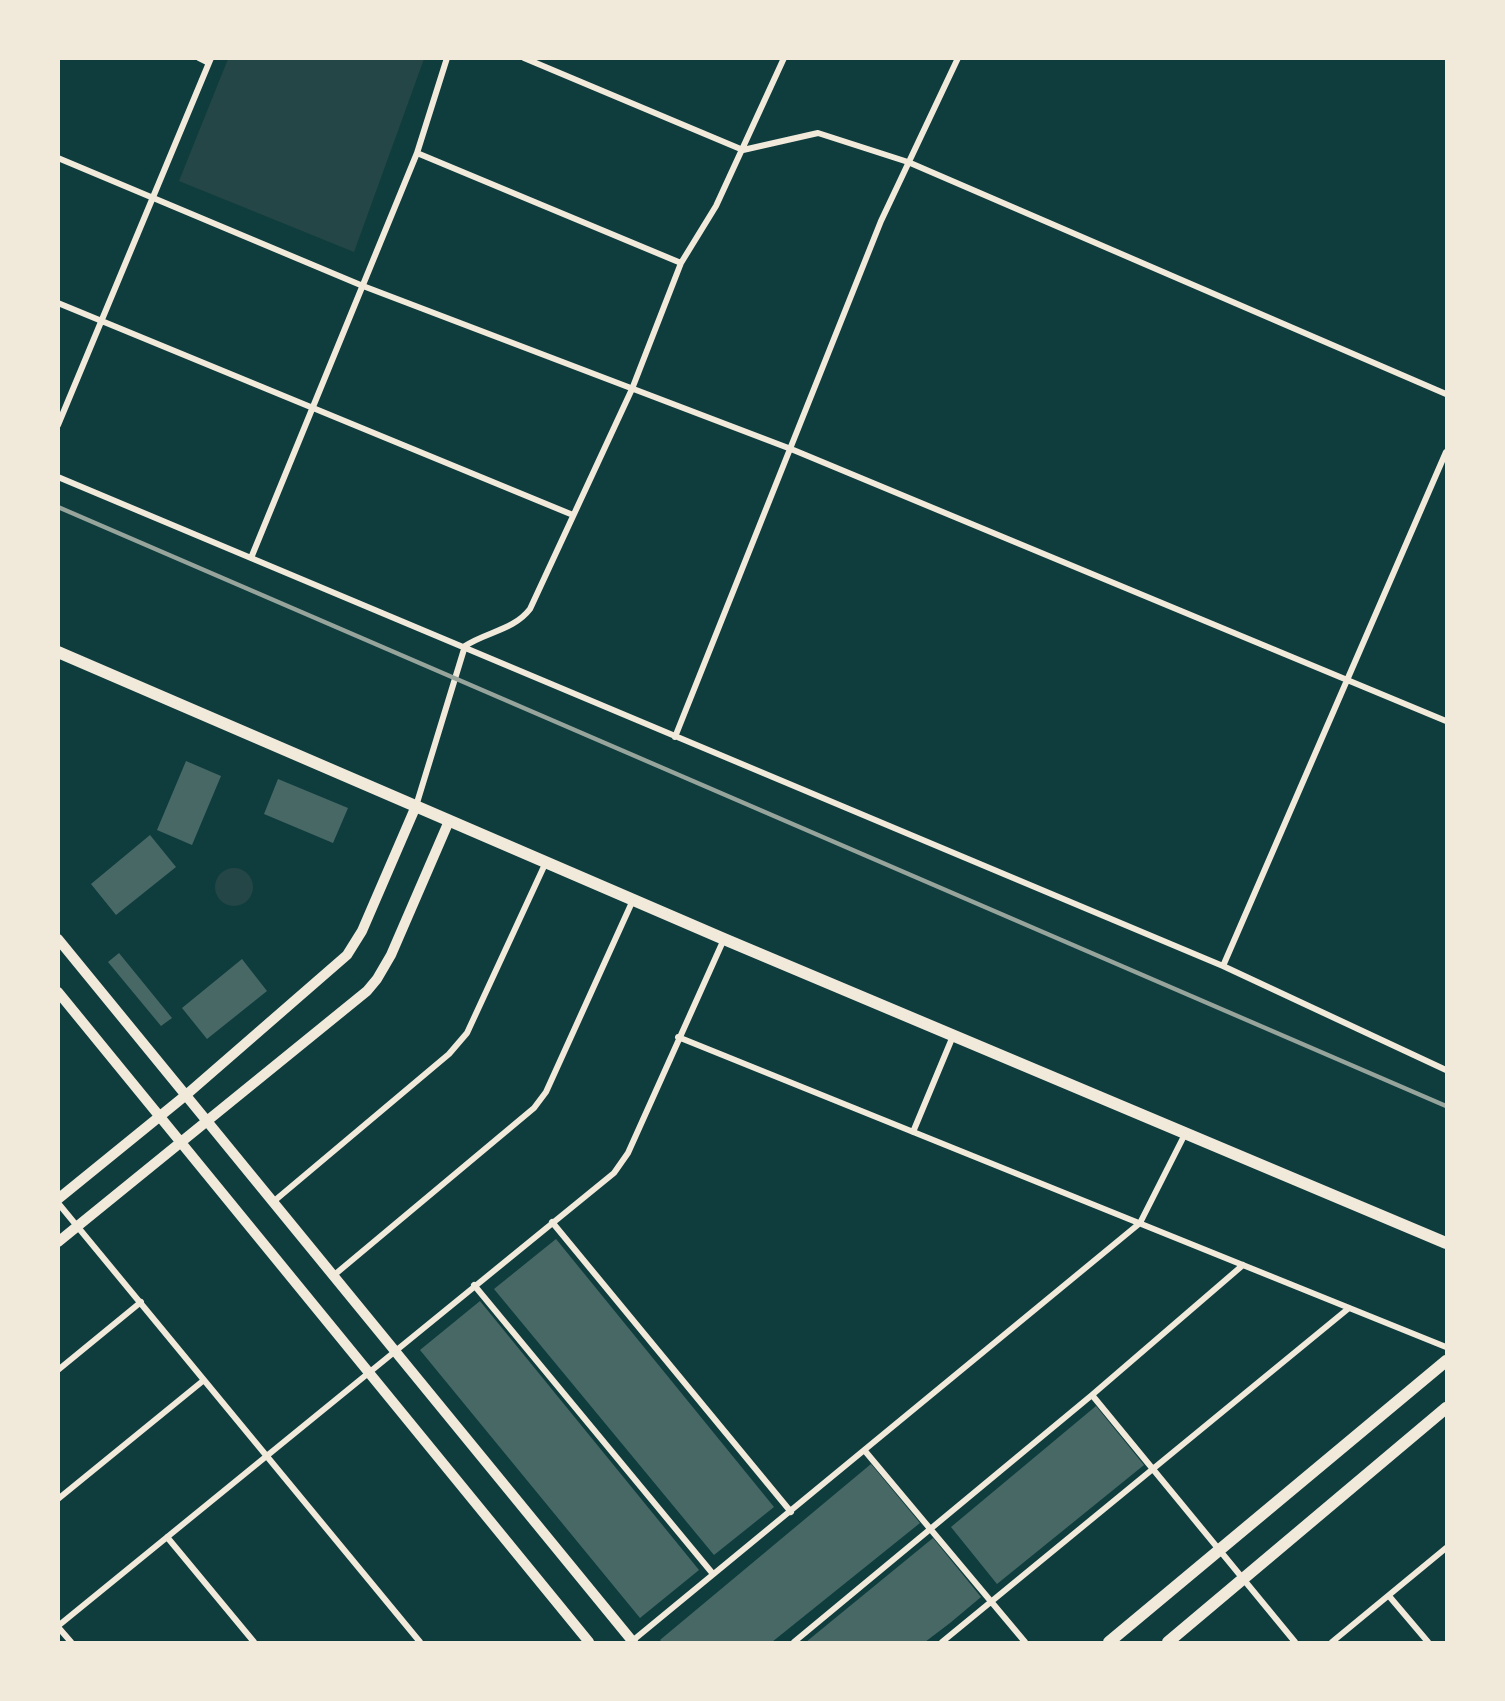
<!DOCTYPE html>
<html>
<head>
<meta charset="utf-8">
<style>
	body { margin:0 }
	#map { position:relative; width:1505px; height:1701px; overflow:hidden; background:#0f3d3e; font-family:Literata,serif }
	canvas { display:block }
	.frame { position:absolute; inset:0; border:60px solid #f1e9da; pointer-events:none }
</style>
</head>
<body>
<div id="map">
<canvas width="1505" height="1701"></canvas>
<div class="frame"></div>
</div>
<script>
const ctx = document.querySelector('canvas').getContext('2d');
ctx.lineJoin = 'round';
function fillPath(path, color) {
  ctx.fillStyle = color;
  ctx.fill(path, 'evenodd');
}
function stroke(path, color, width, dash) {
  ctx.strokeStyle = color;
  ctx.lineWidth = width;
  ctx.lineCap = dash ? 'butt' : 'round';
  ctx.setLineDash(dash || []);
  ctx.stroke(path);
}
const green = new Path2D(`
	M 228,59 L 424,59 L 354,252 L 179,181 Z
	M215 887a19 19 0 1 1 38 0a19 19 0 1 1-38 0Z`);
const building = new Path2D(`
	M 186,761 L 221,776 L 192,845 L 157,830 Z
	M 278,779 L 348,808 L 333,843 L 264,814 Z
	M 150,835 L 176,867 L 116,915 L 91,884 Z
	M 119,953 L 172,1018 L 161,1026 L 108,962 Z
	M 242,959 L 267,991 L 207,1039 L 182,1008 Z
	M 556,1239 L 774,1507 L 714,1555 L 494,1289 Z
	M 480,1301 L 699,1570 L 640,1618 L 420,1350 Z
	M 1096,1406 L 1144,1465 L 997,1584 L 951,1527 Z
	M 871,1464 L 920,1523 L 772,1642 L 662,1642 L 660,1640 Z
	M 933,1538 L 981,1597 L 950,1623 L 925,1642 L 806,1642 Z`);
const minor = new Path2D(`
	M 199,58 L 209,63
	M 524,58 L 743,150 L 818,133 L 908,162 L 1446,394
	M 417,153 L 681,263
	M 58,158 L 363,286 L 791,449 L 1446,721
	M 58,303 L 573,515
	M 58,425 L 211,58
	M 58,477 L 1223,966 L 1446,1070
	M 251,558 L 417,153 L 447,58
	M 675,737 L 881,221 L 958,58
	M 416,806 L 465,646 C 486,632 514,630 530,609 L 632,389 L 681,263 L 716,206 L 784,58
	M 1223,966 L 1446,452
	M 678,1037 L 1446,1347
	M 913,1132 L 953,1036
	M 273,1202 L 449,1054 L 467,1033 L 546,862
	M 58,1203 L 420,1642
	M 552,1222 L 791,1512
	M 333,1276 L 534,1108 L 546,1092 L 633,900
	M 474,1285 L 713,1574
	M 58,1370 L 141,1302
	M 1092,1395 L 1295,1642
	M 865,1451 L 1025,1642
	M 58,1499 L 204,1380
	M 167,1537 L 254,1642
	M 1389,1596 L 1428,1642
	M 58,1626 L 614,1173 L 628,1153 L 724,939
	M 58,1627 L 71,1642
	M 631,1642 L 1140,1223 L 1185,1134
	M 794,1642 L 1092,1395 L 1243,1265
	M 942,1642 L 1349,1308
	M 1332,1642 L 1446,1548`);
const tertiary = new Path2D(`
	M 58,939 L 633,1642
	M 58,992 L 589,1642
	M 58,1199 L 186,1095 L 347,955 L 362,931 L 416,806
	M 58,1242 L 367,991 L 377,979 L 391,955 L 449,821`);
const secondary = new Path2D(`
	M 58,652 L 724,939 L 1446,1243
	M 1109,1642 L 1446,1361
	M 1168,1642 L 1446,1408`);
const rail = new Path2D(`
	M 58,507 L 1446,1106`);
fillPath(green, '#244646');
fillPath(building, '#486865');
stroke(minor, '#f1e9da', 6);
stroke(tertiary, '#f1e9da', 10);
stroke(secondary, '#f1e9da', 12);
stroke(rail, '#97a49c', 4.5);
</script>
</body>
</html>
